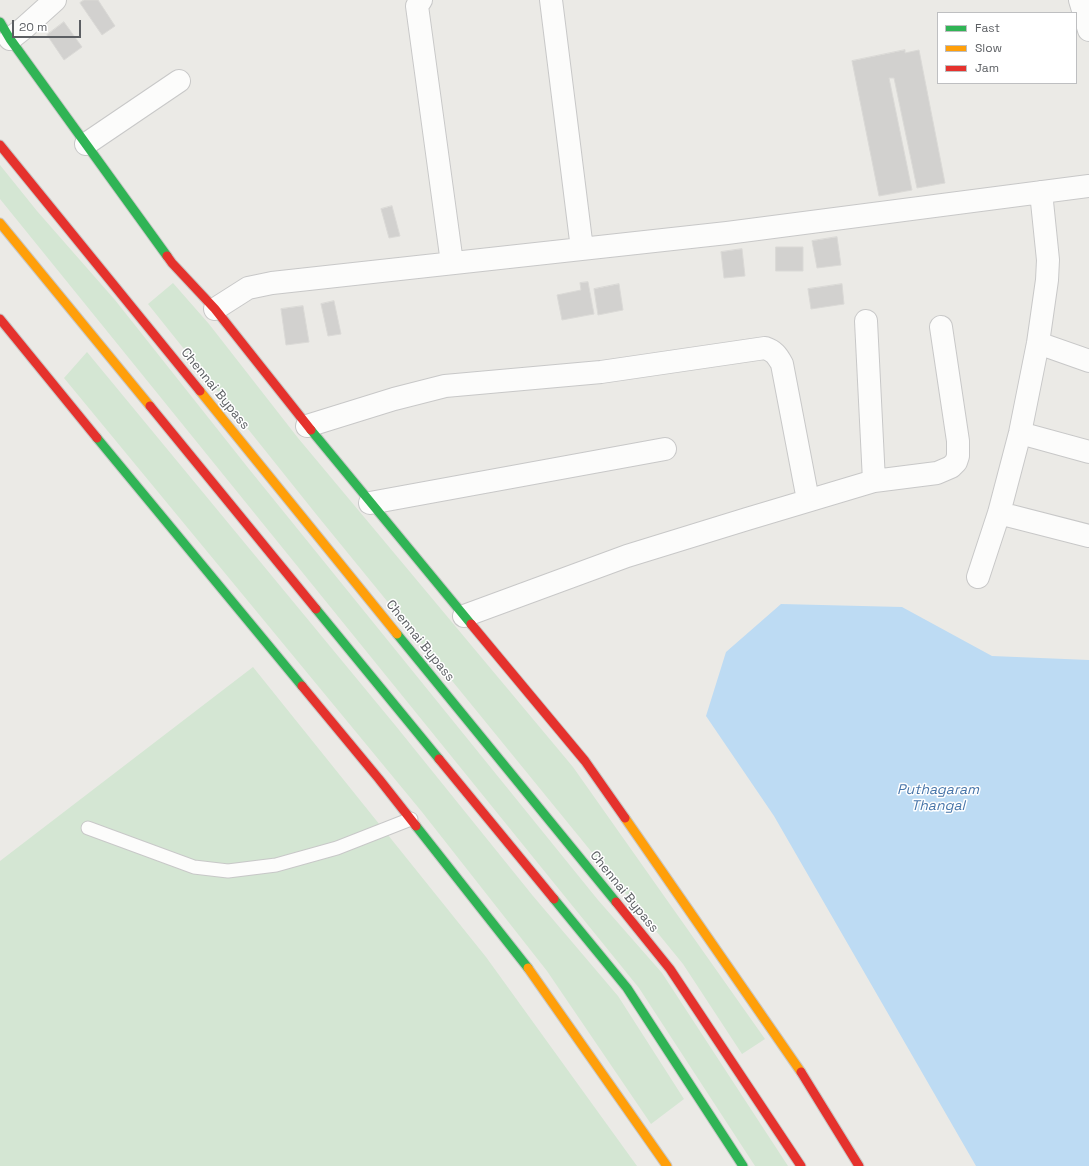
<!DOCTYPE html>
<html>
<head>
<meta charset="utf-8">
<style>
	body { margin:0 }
	#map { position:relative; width:1089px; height:1166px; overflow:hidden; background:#ebeae6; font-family:"Space Grotesk",sans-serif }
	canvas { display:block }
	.legend { position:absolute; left:937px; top:12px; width:140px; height:72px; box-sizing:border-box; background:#fff; border:1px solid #bebfc1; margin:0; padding:5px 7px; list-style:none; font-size:12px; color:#5c5f63 }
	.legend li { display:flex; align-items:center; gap:8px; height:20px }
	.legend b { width:20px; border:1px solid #bebfc1 }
	.scale { position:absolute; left:12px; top:20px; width:69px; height:18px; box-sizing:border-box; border:2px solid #5c5f63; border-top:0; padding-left:5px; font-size:12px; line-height:14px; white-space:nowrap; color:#5c5f63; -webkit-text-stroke:3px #fff; paint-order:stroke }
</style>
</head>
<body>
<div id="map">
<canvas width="1089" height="1166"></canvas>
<ul class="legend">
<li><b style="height:5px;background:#30b455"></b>Fast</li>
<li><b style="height:5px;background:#ff9f0a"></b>Slow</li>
<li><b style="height:5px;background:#e5322d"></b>Jam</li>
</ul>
<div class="scale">20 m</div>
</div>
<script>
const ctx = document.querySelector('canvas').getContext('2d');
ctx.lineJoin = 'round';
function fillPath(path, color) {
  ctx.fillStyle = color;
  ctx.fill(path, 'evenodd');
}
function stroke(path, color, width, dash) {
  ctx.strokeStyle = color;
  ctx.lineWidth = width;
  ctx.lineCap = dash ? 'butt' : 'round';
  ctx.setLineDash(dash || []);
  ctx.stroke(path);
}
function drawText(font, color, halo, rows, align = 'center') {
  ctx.font = font + ' "Space Grotesk",sans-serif';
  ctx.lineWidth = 3;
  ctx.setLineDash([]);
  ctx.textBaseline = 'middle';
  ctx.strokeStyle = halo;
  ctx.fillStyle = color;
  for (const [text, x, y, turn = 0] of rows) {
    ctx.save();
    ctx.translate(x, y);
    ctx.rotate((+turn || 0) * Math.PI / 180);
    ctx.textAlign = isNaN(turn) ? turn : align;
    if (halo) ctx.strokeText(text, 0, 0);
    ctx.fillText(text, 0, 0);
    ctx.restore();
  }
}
const green = new Path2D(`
	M 0,165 L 37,211 L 115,300 L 249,469 L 598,900 L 662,973 L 788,1166 L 755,1166 L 639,988 L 0,199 Z
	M 173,283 L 209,324 L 298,438 L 573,767 L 765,1039 L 742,1054 L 683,964 L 316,514 L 148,304 Z
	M 87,352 L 395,725 L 533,896 L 618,996 L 684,1099 L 651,1124 L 547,971 L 422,812 L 64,378 Z
	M 253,667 L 486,957 L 637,1166 L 0,1166 L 0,861 Z`);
const water = new Path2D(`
	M 781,604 L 902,607 L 992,656 L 1089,660 L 1089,1166 L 976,1166 L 774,816 L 706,716 L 726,652 Z`);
const building = new Path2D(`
	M 84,0 L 98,0 L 115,26 L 102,35 L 80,3 Z
	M 64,22 L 82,47 L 64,60 L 47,35 Z
	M 905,50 L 905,53 L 919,50 L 945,183 L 917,188 L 894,78 L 889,78 L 912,190 L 879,196 L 852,61 Z
	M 392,206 L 400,236 L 389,238 L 381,209 Z
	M 837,237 L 841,265 L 817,268 L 812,241 Z
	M 776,247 L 803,247 L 803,271 L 776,271 Z
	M 742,249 L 745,276 L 724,278 L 721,252 Z
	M 588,282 L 594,314 L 562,320 L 557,295 L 581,290 L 580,283 Z
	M 619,284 L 623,310 L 598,315 L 594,289 Z
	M 842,284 L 844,304 L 811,309 L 808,289 Z
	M 334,301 L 341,334 L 328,336 L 321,304 Z
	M 303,306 L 309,342 L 286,345 L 281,309 Z`);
const lane = new Path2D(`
	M 88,828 L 194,867 L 228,871 L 276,865 L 337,848 L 411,819`);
const street = new Path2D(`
	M 421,0 L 417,6 L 452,263
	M 551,0 L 582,249
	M 1080,0 L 1089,30
	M 10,39 L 24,28 L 55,0
	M 86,144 L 179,81
	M 215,309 L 248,288 L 272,283 L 727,233 L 1089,186
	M 866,321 L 874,481
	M 1038,343 L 1089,361
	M 307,426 L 394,399 L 445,386 L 601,372 L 765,348 C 774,351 777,355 782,364 L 808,500
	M 1020,433 L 1089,452
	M 370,503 L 665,449
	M 999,513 L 1089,536
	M 978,577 L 999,513 L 1020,433 L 1038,343 L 1047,280 L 1048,260 L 1041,192
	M 464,616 L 627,556 L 747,519 L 874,481 L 937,473 L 951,467 L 956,462 L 958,456 L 958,441 L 941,327`);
const fast = new Path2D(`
	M 0,22 L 10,39 L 167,256
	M 311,430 L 471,624
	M 97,438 L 302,686
	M 316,609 L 439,759
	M 397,634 L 616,902
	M 416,826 L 528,968
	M 554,899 L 627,988 L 743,1166`);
const slow = new Path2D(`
	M 0,223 L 150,406
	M 200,391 L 397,634
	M 625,818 L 801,1072
	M 528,968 L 667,1166`);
const jam = new Path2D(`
	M 0,145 L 200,391
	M 167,256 L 172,263 L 215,309 L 311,430
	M 0,319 L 97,438
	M 150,406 L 316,609
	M 471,624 L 585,761 L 625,818
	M 302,686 L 379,779 L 416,826
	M 439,759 L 554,899
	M 616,902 L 670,969 L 801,1166
	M 801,1072 L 859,1166`);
const streetNames = [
	["Chennai Bypass",215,389,51],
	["Chennai Bypass",420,641,51],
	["Chennai Bypass",624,892,51]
];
const waterNames = [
	["Puthagaram",938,790],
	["Thangal",938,806]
];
fillPath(green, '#d4e6d3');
fillPath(water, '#bddbf3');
fillPath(building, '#d2d1cf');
stroke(building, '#dad9d6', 1);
stroke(lane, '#c8c8c8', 15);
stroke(street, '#c8c8c8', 24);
stroke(fast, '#c8c8c7', 11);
stroke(slow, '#c8c8c7', 11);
stroke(jam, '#c8c8c7', 11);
stroke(lane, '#fcfcfb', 13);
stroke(street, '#fcfcfb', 22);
stroke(fast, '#30b455', 9);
stroke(slow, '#ff9f0a', 9);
stroke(jam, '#e5322d', 9);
drawText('13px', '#5c5f63', '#fff', streetNames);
drawText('italic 14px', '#4775a9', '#fff', waterNames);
</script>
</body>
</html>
